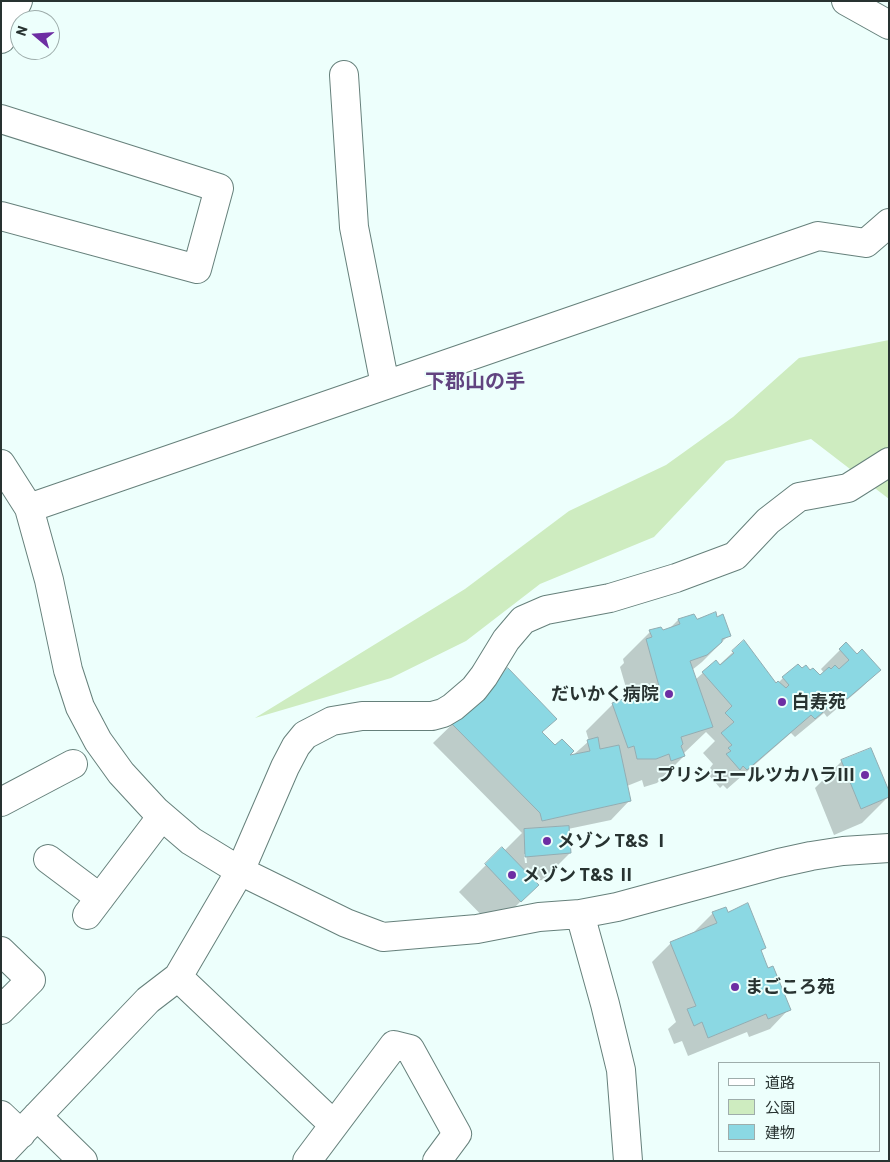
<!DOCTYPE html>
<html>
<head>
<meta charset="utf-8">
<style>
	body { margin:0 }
	#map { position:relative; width:890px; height:1162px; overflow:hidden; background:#edfffc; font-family:Barlow,"Noto Sans JP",sans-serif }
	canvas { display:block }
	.frame { position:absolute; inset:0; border:2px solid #283331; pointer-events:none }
	.legend { position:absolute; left:718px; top:1062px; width:162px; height:90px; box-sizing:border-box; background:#edfffc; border:1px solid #9eadab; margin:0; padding:6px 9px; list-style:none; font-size:15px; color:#283331 }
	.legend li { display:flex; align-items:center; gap:10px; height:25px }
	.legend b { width:25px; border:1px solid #9eadab }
	.north { position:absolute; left:10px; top:10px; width:50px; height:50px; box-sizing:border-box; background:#edfffc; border:1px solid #9eadab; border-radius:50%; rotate:288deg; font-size:14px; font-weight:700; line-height:20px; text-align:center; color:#283331 }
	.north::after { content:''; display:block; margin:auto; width:18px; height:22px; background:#6d2ea3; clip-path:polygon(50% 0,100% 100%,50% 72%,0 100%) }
</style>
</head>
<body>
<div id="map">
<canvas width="890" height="1162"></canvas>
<div class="frame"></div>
<ul class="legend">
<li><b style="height:6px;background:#fff"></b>道路</li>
<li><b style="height:14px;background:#ceecc0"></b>公園</li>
<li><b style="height:14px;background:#8bd8e3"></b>建物</li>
</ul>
<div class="north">N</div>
</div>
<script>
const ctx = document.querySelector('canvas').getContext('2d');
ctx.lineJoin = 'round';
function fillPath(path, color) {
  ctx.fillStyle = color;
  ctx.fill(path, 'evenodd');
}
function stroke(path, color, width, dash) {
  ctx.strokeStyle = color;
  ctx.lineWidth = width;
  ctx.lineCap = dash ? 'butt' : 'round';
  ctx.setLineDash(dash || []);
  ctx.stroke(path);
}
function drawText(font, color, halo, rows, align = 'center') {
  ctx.font = font + ' Barlow,"Noto Sans JP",sans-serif';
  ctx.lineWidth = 4;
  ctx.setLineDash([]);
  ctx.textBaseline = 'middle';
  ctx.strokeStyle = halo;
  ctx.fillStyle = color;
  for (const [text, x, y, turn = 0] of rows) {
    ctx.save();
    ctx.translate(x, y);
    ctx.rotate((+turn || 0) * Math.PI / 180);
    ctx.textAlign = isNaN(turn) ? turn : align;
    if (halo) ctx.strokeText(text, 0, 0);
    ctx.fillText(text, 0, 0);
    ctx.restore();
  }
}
const green = new Path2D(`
	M 889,340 L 889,499 L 811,439 L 726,461 L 654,537 L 540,584 L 466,641 L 391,678 L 255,718 L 465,589 L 569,511 L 666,465 L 733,417 L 799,358 Z`);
const shadow = new Path2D(`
	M 678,620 L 696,621 L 729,635 L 702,662 L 692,670 L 695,680 L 715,662 L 718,666 L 733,652 L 776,685 L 783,678 L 801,670 L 820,676 L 824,673 L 821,669 L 846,644 L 857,656 L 880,670 L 860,689 L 827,717 L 824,713 L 795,737 L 791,733 L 727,789 L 723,785 L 720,788 L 708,774 L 712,770 L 710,768 L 713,764 L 703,753 L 715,741 L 706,732 L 683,754 L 684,756 L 657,783 L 644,787 L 642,780 L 627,786 L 630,800 L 611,820 L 568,829 L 570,853 L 543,880 L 533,881 L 537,885 L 494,928 L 459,892 L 502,849 L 504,851 L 522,833 L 433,743 L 508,670 L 541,733 L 567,757 L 572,756 L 589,741 L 586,731 L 613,704 L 629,698 L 620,667 L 624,663 L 623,659 L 650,632 L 662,632 L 669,629 ZM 524,854 L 526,854 L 527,863 L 525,863 Z
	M 842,761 L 889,796 L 862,823 L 834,835 L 815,788 Z
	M 713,913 L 727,913 L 765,948 L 760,952 L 767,970 L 789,1009 L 770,1029 L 749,1037 L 747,1032 L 688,1056 L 682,1041 L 674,1044 L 668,1029 L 676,1022 L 652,962 L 671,943 L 694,932 Z`);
const building = new Path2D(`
	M 716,612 L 717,617 L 723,614 L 731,636 L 722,639 L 722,642 L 707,655 L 690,661 L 713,727 L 681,737 L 683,744 L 681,746 L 685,756 L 671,761 L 669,754 L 656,759 L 637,759 L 634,746 L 628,748 L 612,703 L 659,686 L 646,639 L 652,637 L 649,630 L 661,627 L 663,630 L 680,624 L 678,619 L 694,614 L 697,619 Z
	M 744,640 L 776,683 L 778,681 L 786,688 L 789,685 L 782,677 L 798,664 L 802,668 L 806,665 L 810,670 L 813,668 L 820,675 L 829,667 L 831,669 L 835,665 L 839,669 L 849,660 L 839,649 L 846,642 L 857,654 L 862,649 L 881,670 L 847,699 L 843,695 L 815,719 L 811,715 L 747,770 L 743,766 L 740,770 L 726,754 L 731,751 L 728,748 L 732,745 L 721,733 L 734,722 L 725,713 L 732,706 L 702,672 L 716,660 L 720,665 L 734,653 L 732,651 Z
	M 508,668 L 557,719 L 542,732 L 555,745 L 562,739 L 574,751 L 570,755 L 590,751 L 587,740 L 598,737 L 600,749 L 619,745 L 631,801 L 542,821 L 540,813 L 451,723 Z
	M 871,748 L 889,791 L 889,797 L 861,809 L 841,760 Z
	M 569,826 L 571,853 L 525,857 L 524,829 Z
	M 502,847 L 539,885 L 521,902 L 485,864 Z
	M 748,903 L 766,948 L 761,950 L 768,968 L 773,966 L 791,1010 L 768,1019 L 766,1014 L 708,1038 L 702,1022 L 694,1026 L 687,1009 L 696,1006 L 670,942 L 717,923 L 712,912 L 726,907 L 728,912 Z`);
const minor = new Path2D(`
	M 846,1 L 889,25
	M 1,39 L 3,31 L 18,1
	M 344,75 L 354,227 L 385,385
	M 1,119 L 219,188 L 197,269 L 1,216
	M 1,464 L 29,508 L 49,580 L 68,670 L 80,707 L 98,741 L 121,773 L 156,811 L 191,841 L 240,871 L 346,923 L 383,937 L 477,929 L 539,917 L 580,914 L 617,907 L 779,863 L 811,856 L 843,851 L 889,848
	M 29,508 L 818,236 L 866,243 L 889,223
	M 1,802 L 73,764
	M 48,859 L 100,898
	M 580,914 L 605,1004 L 621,1070 L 628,1161
	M 87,915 L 162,816
	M 1,951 L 31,980 L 1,1010
	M 178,977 L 334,1125
	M 1,1115 L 21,1134
	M 37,1116 L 83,1161
	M 1,1154 L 148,1000 L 178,977 L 240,871 L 285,767 L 296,746 L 305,735 L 332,721 L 362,716 L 432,716 L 443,713 L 453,707 L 474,689 L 484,676 L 506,640 L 523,620 L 546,610 L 610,598 L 676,578 L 735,556 L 768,521 L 799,497 L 848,488 L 889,462
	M 307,1161 L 394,1045 L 410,1049 L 457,1134 L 437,1161`);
const markers = [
	[669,694,5,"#6d2ea3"],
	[782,702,5,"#6d2ea3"],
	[865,775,5,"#6d2ea3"],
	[547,841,5,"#6d2ea3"],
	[512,875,5,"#6d2ea3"],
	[735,987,5,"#6d2ea3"]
];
const poiNames = [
	["だいかく病院",659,694,"right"],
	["白寿苑",792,702],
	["プリシェールツカハラⅢ",855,775,"right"],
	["メゾン T&S Ⅰ",557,841],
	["メゾン T&S Ⅱ",522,875],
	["まごころ苑",745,987]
];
const quarterNames = [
	["下郡山の手",475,381]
];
fillPath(green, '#ceecc0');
fillPath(shadow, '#0003');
fillPath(building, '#8bd8e3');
stroke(building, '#92adb2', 1);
stroke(minor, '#66807b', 30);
stroke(minor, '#fff', 28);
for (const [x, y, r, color] of markers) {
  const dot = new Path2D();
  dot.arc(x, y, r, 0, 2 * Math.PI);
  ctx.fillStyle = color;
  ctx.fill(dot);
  stroke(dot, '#edfffc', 2);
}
drawText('bold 18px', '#283331', '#edfffc', poiNames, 'left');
drawText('bold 20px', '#614480', '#edfffc', quarterNames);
</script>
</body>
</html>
